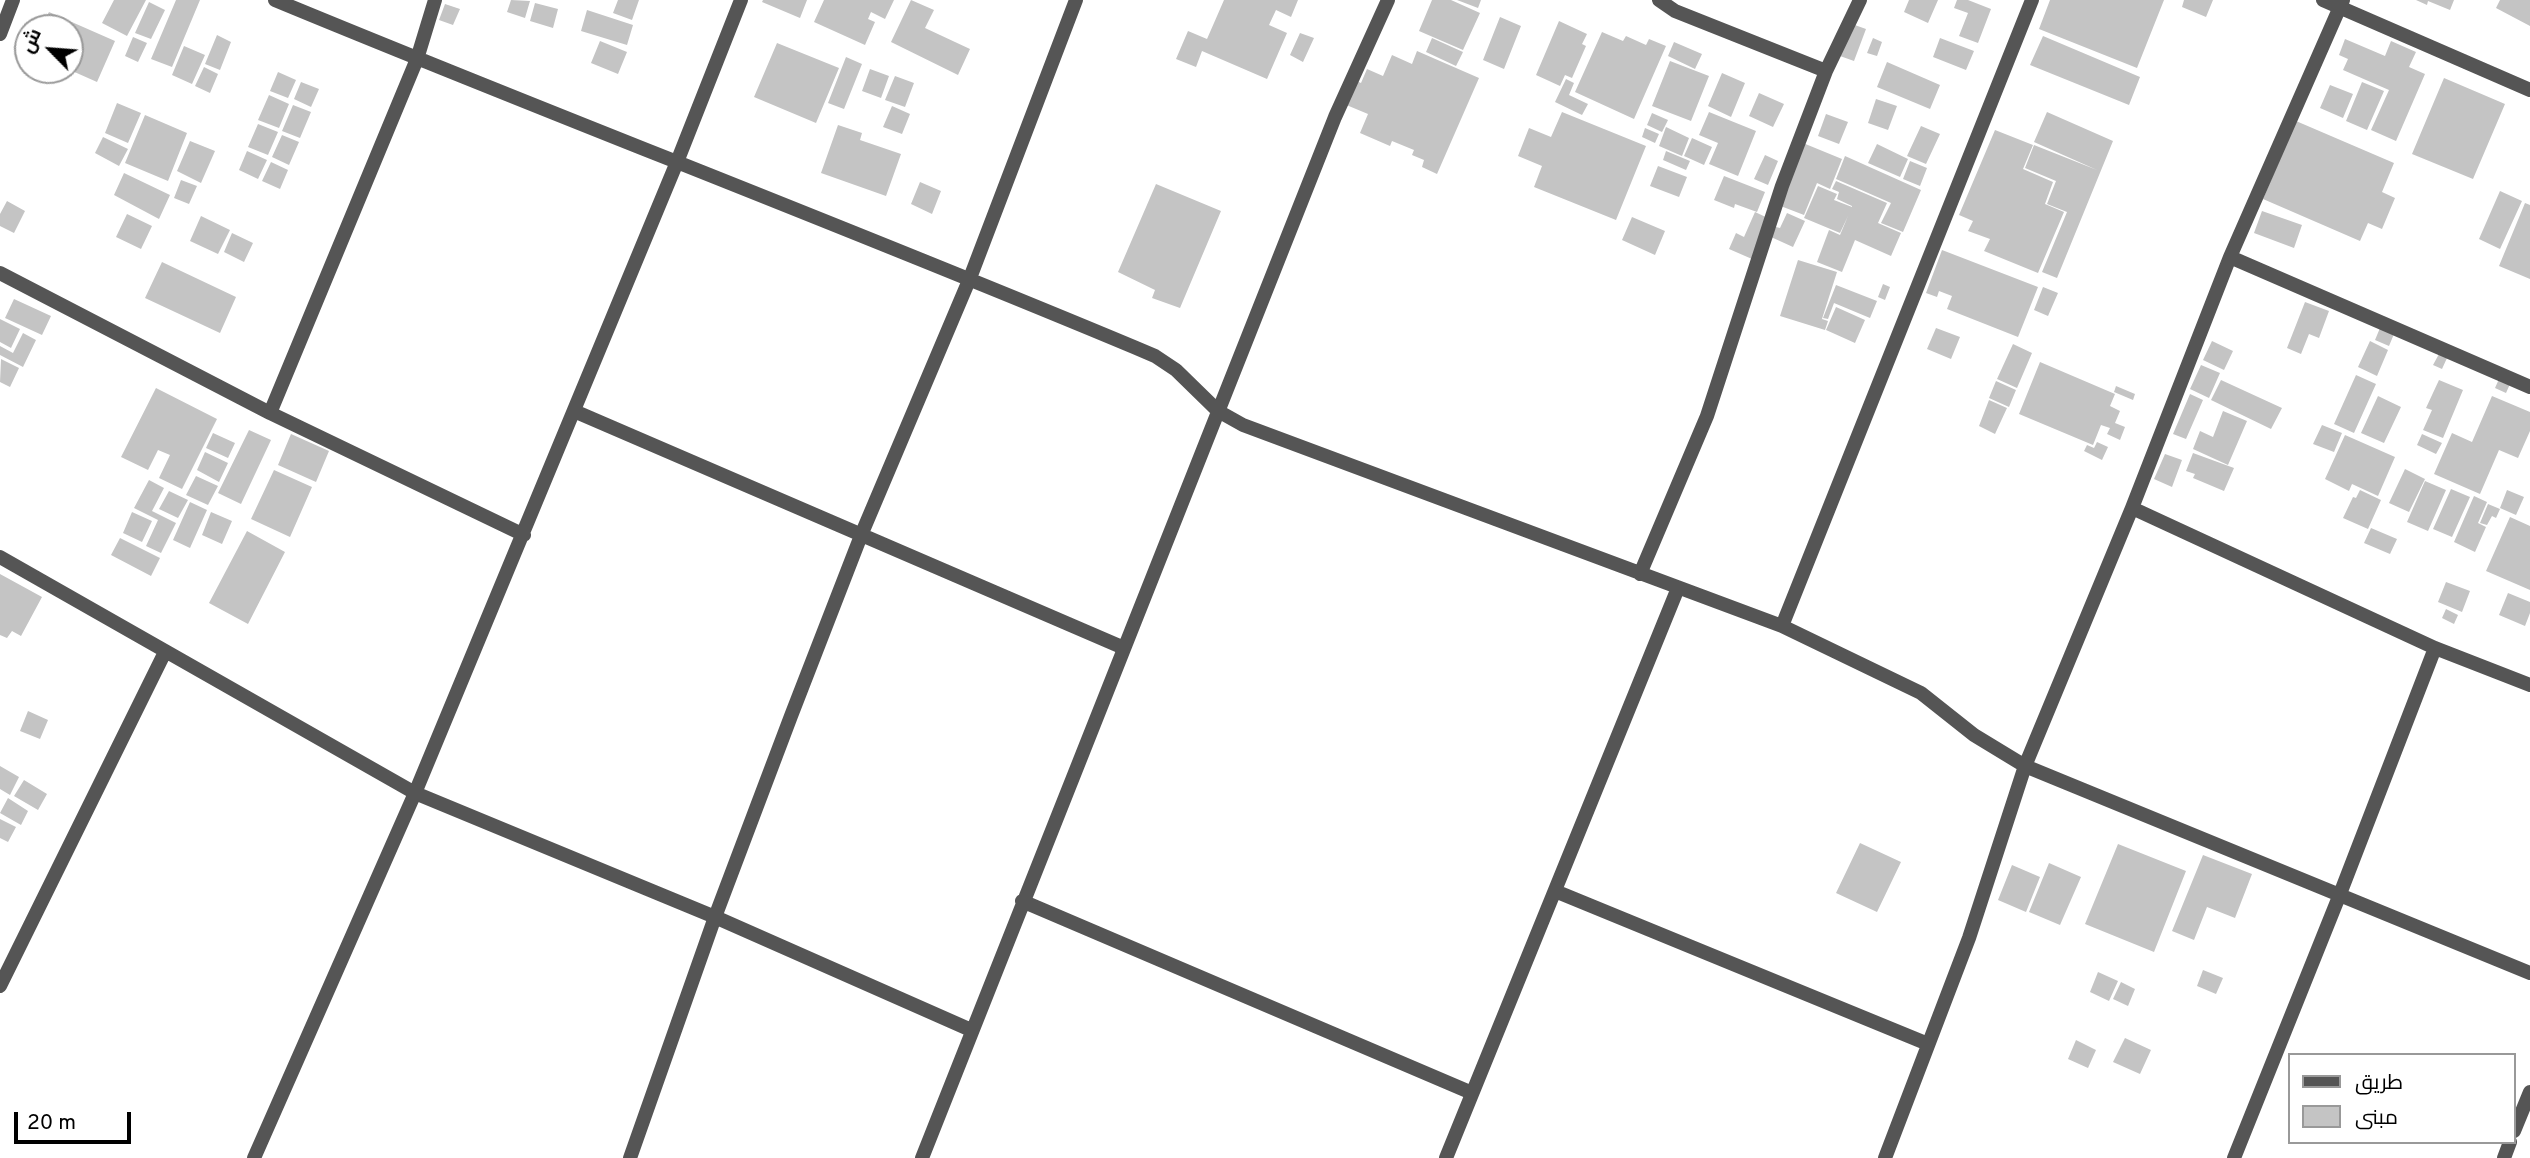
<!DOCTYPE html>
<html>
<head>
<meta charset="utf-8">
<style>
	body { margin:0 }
	#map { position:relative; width:2530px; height:1158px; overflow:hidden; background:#fff; font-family:Overpass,Cairo,sans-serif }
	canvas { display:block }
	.legend { position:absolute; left:2288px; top:1053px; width:228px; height:91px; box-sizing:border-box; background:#fff; border:2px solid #999; margin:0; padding:9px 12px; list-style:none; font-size:21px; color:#000 }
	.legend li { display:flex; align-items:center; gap:14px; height:35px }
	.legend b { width:35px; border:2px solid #999 }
	.north { position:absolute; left:14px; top:14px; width:70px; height:70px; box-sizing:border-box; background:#fff; border:2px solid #999; border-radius:50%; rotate:295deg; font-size:19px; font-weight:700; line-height:28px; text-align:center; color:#000 }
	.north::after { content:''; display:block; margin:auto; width:24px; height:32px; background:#000; clip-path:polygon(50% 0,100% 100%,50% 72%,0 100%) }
	.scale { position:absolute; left:14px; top:1112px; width:117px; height:32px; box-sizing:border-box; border:4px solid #000; border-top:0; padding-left:9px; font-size:21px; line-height:24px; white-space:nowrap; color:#000; -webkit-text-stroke:5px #fff; paint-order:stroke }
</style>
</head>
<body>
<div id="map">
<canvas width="2530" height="1158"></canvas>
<ul class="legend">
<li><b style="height:9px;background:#555"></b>طريق</li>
<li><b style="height:19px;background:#c4c4c4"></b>مبنى</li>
</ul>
<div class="north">ش</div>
<div class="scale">20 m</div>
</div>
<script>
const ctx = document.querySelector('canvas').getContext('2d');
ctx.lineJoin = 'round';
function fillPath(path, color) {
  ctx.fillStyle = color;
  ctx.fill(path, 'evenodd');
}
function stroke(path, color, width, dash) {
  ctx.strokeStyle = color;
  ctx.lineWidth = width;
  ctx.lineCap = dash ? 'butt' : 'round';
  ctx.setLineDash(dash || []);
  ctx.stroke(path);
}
const building = new Path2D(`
	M 114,0 L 146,0 L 127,36 L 102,23 Z
	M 176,0 L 200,0 L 172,67 L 151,59 Z
	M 511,0 L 530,1 L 525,18 L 507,12 Z
	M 618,0 L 639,0 L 632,20 L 613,13 Z
	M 763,0 L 807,0 L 800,18 L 762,2 Z
	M 824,0 L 894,0 L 885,19 L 871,12 L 868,19 L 875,22 L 865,45 L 814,22 Z
	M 911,0 L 934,10 L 925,28 L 970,49 L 958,75 L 891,42 Z
	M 1224,0 L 1298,0 L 1291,17 L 1276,10 L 1269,25 L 1287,33 L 1267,79 L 1202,51 L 1196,67 L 1176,59 L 1188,31 L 1207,39 Z
	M 1432,0 L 1451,0 L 1480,13 L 1463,50 L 1419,31 Z
	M 1457,0 L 1481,0 L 1478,8 Z
	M 1909,0 L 1938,0 L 1928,23 L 1904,12 Z
	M 1957,0 L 1968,0 L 1991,9 L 1978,43 L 1959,36 L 1968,13 L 1954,8 Z
	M 2050,0 L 2164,0 L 2137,68 L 2039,29 Z
	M 2184,0 L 2213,0 L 2206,17 L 2182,7 Z
	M 2416,0 L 2454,0 L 2450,10 L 2428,1 L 2427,5 Z
	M 2500,0 L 2530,0 L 2530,26 L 2496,8 Z
	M 149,2 L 165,10 L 151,39 L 135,33 Z
	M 535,3 L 558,9 L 553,28 L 530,21 Z
	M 445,4 L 460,9 L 453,25 L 439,20 Z
	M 587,10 L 633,25 L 627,45 L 581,31 Z
	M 49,12 L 115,41 L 97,82 L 70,70 L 70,28 L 41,28 Z
	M 1500,17 L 1521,26 L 1504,69 L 1483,60 Z
	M 1559,21 L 1587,34 L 1582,44 L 1586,46 L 1572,78 L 1565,75 L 1560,86 L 1536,75 Z
	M 1852,24 L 1866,29 L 1854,61 L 1840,56 Z
	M 1602,32 L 1623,41 L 1626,36 L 1646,45 L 1649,39 L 1666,46 L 1634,119 L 1575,92 Z
	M 1300,33 L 1314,38 L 1303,62 L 1290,55 Z
	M 217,35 L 231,42 L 220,70 L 205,64 Z
	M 2043,36 L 2140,77 L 2129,105 L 2030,65 Z
	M 133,37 L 147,43 L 138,62 L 125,56 Z
	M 1432,38 L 1463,52 L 1456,66 L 1426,52 Z
	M 1873,38 L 1882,42 L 1877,56 L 1867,53 Z
	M 1940,38 L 1974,51 L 1966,70 L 1933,57 Z
	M 2345,39 L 2385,56 L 2391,41 L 2416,52 L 2409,67 L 2425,74 L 2396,141 L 2371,130 L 2389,90 L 2343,70 L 2348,59 L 2339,55 Z
	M 600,41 L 627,52 L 618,74 L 591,63 Z
	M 1674,42 L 1702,54 L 1695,69 L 1668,56 Z
	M 777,43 L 839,68 L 816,123 L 754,97 Z
	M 184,46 L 205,55 L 192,84 L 172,75 Z
	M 1417,51 L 1479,78 L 1437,174 L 1422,167 L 1424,160 L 1412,155 L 1414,150 L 1392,141 L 1390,146 L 1360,133 L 1368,114 L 1344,104 L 1354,80 L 1361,83 L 1367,69 L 1383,76 L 1392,55 L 1412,64 Z
	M 846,57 L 862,64 L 844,109 L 828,103 Z
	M 1670,61 L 1709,76 L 1691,121 L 1652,106 Z
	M 1887,62 L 1940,85 L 1930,109 L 1877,87 Z
	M 204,67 L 218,74 L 210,93 L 195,86 Z
	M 870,69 L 889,76 L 881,98 L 862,91 Z
	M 278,72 L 296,80 L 288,98 L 270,91 Z
	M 1722,73 L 1745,83 L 1731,117 L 1708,106 Z
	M 895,76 L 914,83 L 905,107 L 885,100 Z
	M 2444,78 L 2505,104 L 2473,179 L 2412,154 Z
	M 1566,79 L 1574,83 L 1569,95 L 1588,104 L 1582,115 L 1555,102 Z
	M 301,82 L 319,89 L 311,107 L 294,99 Z
	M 2362,82 L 2384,91 L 2367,130 L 2346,121 Z
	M 2330,85 L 2353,94 L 2343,118 L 2320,108 Z
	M 1759,93 L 1784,104 L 1773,127 L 1749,116 Z
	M 269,95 L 289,104 L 279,128 L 258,120 Z
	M 1876,99 L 1897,106 L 1888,130 L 1868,123 Z
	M 117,103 L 141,113 L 128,143 L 105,133 Z
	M 293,105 L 311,112 L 300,138 L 282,131 Z
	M 892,106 L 910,114 L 902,134 L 883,127 Z
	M 1562,112 L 1646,146 L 1616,220 L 1534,187 L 1542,166 L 1518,156 L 1529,128 L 1551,137 Z
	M 1709,112 L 1756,131 L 1738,176 L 1709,164 L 1718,143 L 1699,135 Z
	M 2047,112 L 2113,141 L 2057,278 L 2042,272 L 2067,212 L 2047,204 L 2056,181 L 2025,168 L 2034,145 L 2097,170 L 2034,142 Z
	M 1652,113 L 1668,120 L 1662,132 L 1647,125 Z
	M 1826,114 L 1848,122 L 1839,144 L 1818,136 Z
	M 145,115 L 187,133 L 168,181 L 125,163 Z
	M 2296,121 L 2394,163 L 2382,192 L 2395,198 L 2382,229 L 2368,223 L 2360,241 L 2263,199 Z
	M 258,124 L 278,132 L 268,155 L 248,147 Z
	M 838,125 L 862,133 L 860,140 L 901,154 L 886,196 L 821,173 Z
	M 1921,126 L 1940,134 L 1926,164 L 1907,156 Z
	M 1666,127 L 1689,138 L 1682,156 L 1659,146 Z
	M 1645,128 L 1659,134 L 1655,143 L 1642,137 Z
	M 1995,130 L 2033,145 L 2023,169 L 2053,182 L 2045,204 L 2064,212 L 2038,273 L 1984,251 L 1990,239 L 1968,231 L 1973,221 L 1959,215 Z
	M 282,135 L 299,142 L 289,165 L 272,157 Z
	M 103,137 L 128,149 L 119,166 L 95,153 Z
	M 1692,138 L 1712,147 L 1704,165 L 1684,156 Z
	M 190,141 L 215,151 L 201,183 L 177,171 Z
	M 1803,143 L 1842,159 L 1830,189 L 1817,183 L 1804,215 L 1778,205 Z
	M 1877,144 L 1908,159 L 1900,177 L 1868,163 Z
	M 247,151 L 267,160 L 258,179 L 239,170 Z
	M 1666,151 L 1690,161 L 1686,170 L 1663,160 Z
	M 1765,155 L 1778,161 L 1768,185 L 1754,179 Z
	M 1845,156 L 1921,190 L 1903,232 L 1881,223 L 1891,203 L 1836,179 Z
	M 1910,161 L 1927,168 L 1920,186 L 1903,179 Z
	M 271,162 L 288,170 L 280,189 L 262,181 Z
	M 1658,166 L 1687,177 L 1679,197 L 1650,186 Z
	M 124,173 L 170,195 L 159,219 L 114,195 Z
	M 1724,176 L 1765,192 L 1757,212 L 1735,204 L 1734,208 L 1714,200 Z
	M 181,180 L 197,186 L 189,204 L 174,198 Z
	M 1836,181 L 1887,203 L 1878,223 L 1901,233 L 1891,256 L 1855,240 L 1842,272 L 1817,262 L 1829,230 L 1840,235 L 1848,216 L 1840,233 L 1804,218 L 1818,186 L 1837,194 L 1834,200 L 1852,207 L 1852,206 L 1837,199 L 1839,192 L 1832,189 Z
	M 920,182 L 941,191 L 932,214 L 911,204 Z
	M 1156,184 L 1221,211 L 1180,308 L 1152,298 L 1155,290 L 1118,272 Z
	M 2500,191 L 2522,201 L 2500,249 L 2479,239 Z
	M 7,201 L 25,211 L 14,233 L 0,226 L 0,214 Z
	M 2525,203 L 2530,205 L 2530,279 L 2499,266 Z
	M 2262,211 L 2302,225 L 2294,248 L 2254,233 Z
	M 1755,212 L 1770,219 L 1752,259 L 1729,249 L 1736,233 L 1744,237 Z
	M 1787,213 L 1805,221 L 1793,247 L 1771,237 L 1776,227 L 1780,228 Z
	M 127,214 L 152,226 L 141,249 L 116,237 Z
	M 201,216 L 230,230 L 218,254 L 190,241 Z
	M 1632,217 L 1665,231 L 1655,255 L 1622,240 Z
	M 232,233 L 253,243 L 244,262 L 224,252 Z
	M 1942,250 L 2038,287 L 2018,337 L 1947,309 L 1952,296 L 1939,291 L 1937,297 L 1926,293 Z
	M 1798,260 L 1837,272 L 1821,322 L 1822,319 L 1828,321 L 1825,330 L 1780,316 Z
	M 162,262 L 236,297 L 220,333 L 145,298 Z
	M 1883,284 L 1890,287 L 1885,300 L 1878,297 Z
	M 1836,285 L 1877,301 L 1870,318 L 1834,303 L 1828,319 L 1823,318 Z
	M 2043,287 L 2058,293 L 2048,316 L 2034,310 Z
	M 14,299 L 51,316 L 42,335 L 5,318 Z
	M 2305,302 L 2329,311 L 2319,338 L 2309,334 L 2301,354 L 2287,348 Z
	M 1836,307 L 1865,320 L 1855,343 L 1826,330 Z
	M 0,319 L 20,329 L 11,348 L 0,342 Z
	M 1936,328 L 1960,337 L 1951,359 L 1927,349 Z
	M 2380,328 L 2394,334 L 2389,346 L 2375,340 Z
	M 23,333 L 36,340 L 23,367 L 0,355 L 0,346 L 13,353 Z
	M 2212,341 L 2233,351 L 2224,370 L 2203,360 Z
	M 2370,341 L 2388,350 L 2377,376 L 2358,367 Z
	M 2013,344 L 2032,353 L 2017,388 L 1997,379 Z
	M 2439,354 L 2447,358 L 2442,369 L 2433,365 Z
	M 1,359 L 19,368 L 10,387 L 0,382 Z
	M 2040,362 L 2115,394 L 2110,406 L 2120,411 L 2115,423 L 2125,427 L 2120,440 L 2107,434 L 2110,428 L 2101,425 L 2093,445 L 2019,414 Z
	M 2201,365 L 2220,373 L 2209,398 L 2190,389 Z
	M 2356,375 L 2376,384 L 2354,433 L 2334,424 Z
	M 2499,379 L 2510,384 L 2506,393 L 2495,388 Z
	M 2221,380 L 2282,408 L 2271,429 L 2211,400 Z
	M 2439,380 L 2463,390 L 2443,438 L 2423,430 L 2432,410 L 2426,408 Z
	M 1996,381 L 2016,390 L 2009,407 L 1989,398 Z
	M 2116,386 L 2135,394 L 2133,400 L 2114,392 Z
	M 156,388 L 217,419 L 182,489 L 159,478 L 170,455 L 158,450 L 148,470 L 121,457 Z
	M 2190,394 L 2203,400 L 2186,439 L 2173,434 Z
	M 2378,396 L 2401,407 L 2384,443 L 2361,433 Z
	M 2492,396 L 2530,412 L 2530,431 L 2518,458 L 2499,450 L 2480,494 L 2434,474 L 2452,433 L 2472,442 Z
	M 1989,400 L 2007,408 L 1995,434 L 1979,426 Z
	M 2223,411 L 2247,421 L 2228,465 L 2193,449 L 2200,431 L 2213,437 Z
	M 2322,425 L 2342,433 L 2334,452 L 2313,444 Z
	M 249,430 L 271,440 L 241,504 L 218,493 Z
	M 213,433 L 235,443 L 228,458 L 206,448 Z
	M 291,434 L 329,451 L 316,482 L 278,465 Z
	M 2422,434 L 2442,443 L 2436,454 L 2417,445 Z
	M 2345,435 L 2395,457 L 2378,496 L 2352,484 L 2349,491 L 2325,479 Z
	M 2097,442 L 2108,447 L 2102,460 L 2084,451 L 2087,445 L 2094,448 Z
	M 205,452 L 228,463 L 219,482 L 197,470 Z
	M 2193,453 L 2234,468 L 2224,491 L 2193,478 L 2195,474 L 2186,471 Z
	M 2165,454 L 2182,460 L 2172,487 L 2154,479 Z
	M 2405,469 L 2425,479 L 2409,512 L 2389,503 Z
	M 274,470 L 312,487 L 290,537 L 251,519 Z
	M 196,476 L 218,486 L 208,505 L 186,495 Z
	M 149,480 L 164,488 L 152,511 L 176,523 L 161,553 L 146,546 L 158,520 L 134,508 Z
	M 2425,481 L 2446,490 L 2428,531 L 2407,522 Z
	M 2451,489 L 2470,497 L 2452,537 L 2433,529 Z
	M 2360,490 L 2381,500 L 2368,529 L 2343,518 L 2353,497 L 2356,498 Z
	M 2507,490 L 2524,497 L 2516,515 L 2500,508 Z
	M 169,491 L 188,500 L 178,518 L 159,509 Z
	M 2474,496 L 2487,502 L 2478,523 L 2486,527 L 2475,552 L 2454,542 Z
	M 190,502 L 207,510 L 190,548 L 173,540 Z
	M 2488,504 L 2500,509 L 2496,518 L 2492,516 L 2487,525 L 2480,523 Z
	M 132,512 L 152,521 L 142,542 L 123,533 Z
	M 211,512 L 232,521 L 222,544 L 202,535 Z
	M 2510,517 L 2530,526 L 2530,590 L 2486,571 Z
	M 2371,528 L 2397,539 L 2390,554 L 2364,543 Z
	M 247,531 L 285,552 L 248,624 L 209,603 Z
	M 120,538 L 160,558 L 151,576 L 111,555 Z
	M 0,574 L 42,597 L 21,636 L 12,631 L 7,638 L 0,635 Z
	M 2446,582 L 2470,591 L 2462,612 L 2438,602 Z
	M 2508,593 L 2530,602 L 2530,613 L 2525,626 L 2499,615 Z
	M 2446,609 L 2458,615 L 2454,624 L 2442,618 Z
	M 28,711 L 48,720 L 40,739 L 20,731 Z
	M 0,766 L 19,777 L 10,795 L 0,789 Z
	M 24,780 L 47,794 L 38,810 L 14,796 Z
	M 8,798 L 28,811 L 21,825 L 0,813 Z
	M 0,819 L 16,827 L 8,842 L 0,838 Z
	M 1860,843 L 1901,862 L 1877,912 L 1836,893 Z
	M 2118,844 L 2186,871 L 2154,952 L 2085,924 Z
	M 2203,855 L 2252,874 L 2235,918 L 2207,907 L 2194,940 L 2172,931 Z
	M 2049,863 L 2081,877 L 2060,925 L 2029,912 Z
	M 2012,865 L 2040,877 L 2026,912 L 1998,900 Z
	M 2203,970 L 2223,978 L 2216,994 L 2197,986 Z
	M 2098,972 L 2118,981 L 2109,1001 L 2090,992 Z
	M 2121,982 L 2135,989 L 2128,1006 L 2113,999 Z
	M 2125,1038 L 2151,1050 L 2140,1074 L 2113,1062 Z
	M 2076,1040 L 2096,1050 L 2088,1068 L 2068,1059 Z`);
const street = new Path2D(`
	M 275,0 C 567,121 863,233 1155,356 L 1176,370 L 1218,411 L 1243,425 L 1782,626 L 1921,693 L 1974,735 L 2025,766 L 2530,973
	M 1659,0 L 1675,11 L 1826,71
	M 2323,0 L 2530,90
	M 0,34 L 13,0
	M 2230,257 L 2530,387
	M 0,273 L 270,413 L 524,535
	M 574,411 L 1124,648
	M 270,413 L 417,59 L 435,0
	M 2132,508 L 2435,648 L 2530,685
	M 0,557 L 415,793 L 715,917 L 971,1030
	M 1640,574 L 1707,416 L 1782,186 L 1826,71 L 1860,0
	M 1782,626 L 2032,0
	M 1555,891 L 1928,1044
	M 1022,901 L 1472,1093
	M 0,986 L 165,652
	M 2514,1131 L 2530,1092
	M 254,1158 L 415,793 L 677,162 L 741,0
	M 630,1158 L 715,917 L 791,716 L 862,533 L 970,278 L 1076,0
	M 922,1158 L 1335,117 L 1388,0
	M 1446,1158 L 1678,588
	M 1885,1158 L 1969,938 L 2025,766 L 2132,508 L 2230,257 L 2343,0
	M 2234,1158 L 2340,894 L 2435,648
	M 2504,1158 L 2510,1142`);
fillPath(building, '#c4c4c4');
stroke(street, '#555', 14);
</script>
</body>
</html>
